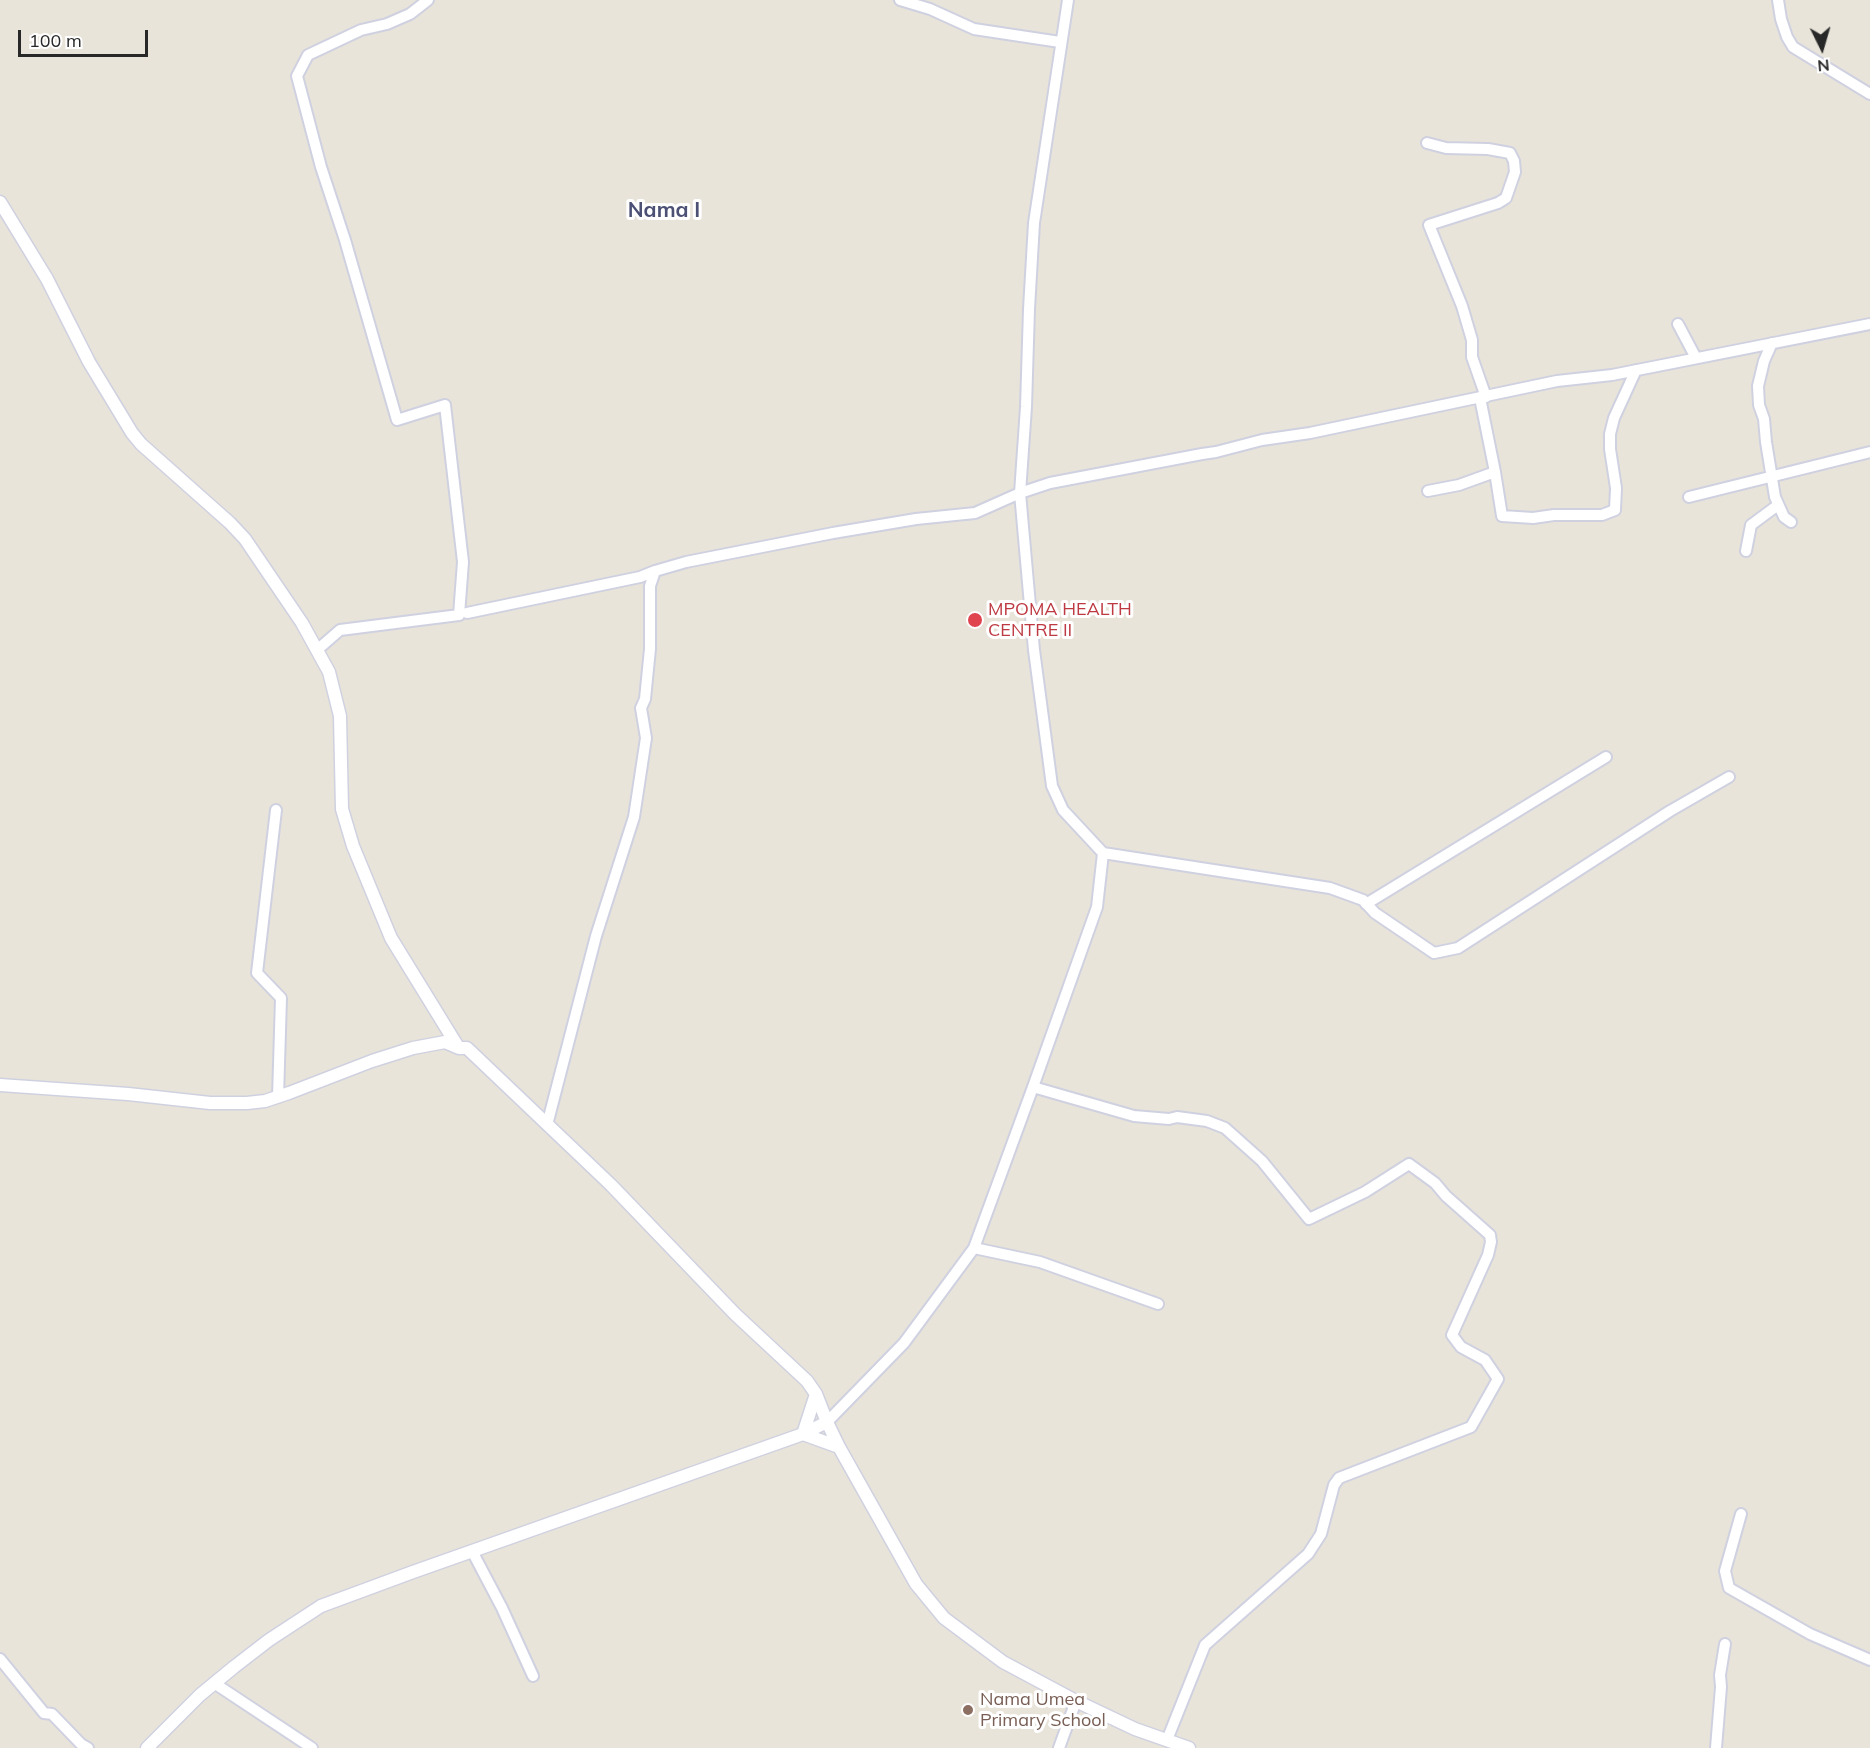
<!DOCTYPE html>
<style>
body{margin:0}
#map{position:relative;width:1870px;height:1748px;overflow:hidden;background:#e9e4da;font-family:Mulish,sans-serif}
canvas{display:block}
.north{position:absolute;left:1792px;top:18px;width:60px;height:60px;-webkit-text-stroke:4px #fff;paint-order:stroke;rotate:175deg;font-size:16px;font-weight:700;line-height:24px;text-align:center;color:#282828}
.north::after{content:'';display:block;margin:auto;width:21px;height:27px;background:#282828;clip-path:polygon(50% 0,100% 100%,50% 72%,0 100%)}
.scale{position:absolute;left:18px;top:30px;width:130px;height:27px;box-sizing:border-box;border:3px solid #282828;border-top:0;padding-left:8px;font-size:18px;line-height:21px;white-space:nowrap;color:#282828;-webkit-text-stroke:4px #fff;paint-order:stroke}
</style>
<div id="map">
<canvas width="1870" height="1748"></canvas>
<div class="north">N</div>
<div class="scale">100 m</div>
</div>
<script>
const ctx = document.querySelector('canvas').getContext('2d');
ctx.lineJoin = 'round';
function toPath(rows) {
  const path = new Path2D();
  for (const r of rows) {
    path.moveTo(r[0], r[1]);
    for (let i = 2; i < r.length; i += 2) path.lineTo(r[i], r[i + 1]);
  }
  return path;
}
function trace(path, color, width, dash) {
  ctx.strokeStyle = color;
  ctx.lineWidth = width;
  ctx.lineCap = dash ? 'butt' : 'round';
  ctx.setLineDash(dash || []);
  ctx.stroke(path);
}
function drawText(font, color, halo, rows, align = 'center') {
  ctx.font = font + ' Mulish,sans-serif';
  ctx.lineWidth = 6;
  ctx.setLineDash([]);
  ctx.textBaseline = 'middle';
  ctx.strokeStyle = halo;
  ctx.fillStyle = color;
  for (const [text, x, y, turn = 0] of rows) {
    ctx.save();
    ctx.translate(x, y);
    ctx.rotate((+turn || 0) * Math.PI / 180);
    ctx.textAlign = isNaN(turn) ? turn : align;
    if (halo) ctx.strokeText(text, 0, 0);
    ctx.fillText(text, 0, 0);
    ctx.restore();
  }
}
const minor = toPath([
 [900,0,930,9,974,29,1060,42],
 [1778,0,1781,19,1787,37,1793,47,1870,94],
 [1427,143,1446,148,1488,149,1510,153,1514,161,1515,172,1506,198,1498,203,1429,225,1462,306,1472,340,1472,357,1486,397],
 [1678,324,1696,358],
 [1772,343,1764,361,1758,386,1759,405,1764,419,1766,442,1775,497,1784,517,1791,522],
 [1480,398,1495,472,1502,516,1533,518,1554,515,1602,515,1615,510,1616,488,1610,449,1610,434,1614,418,1636,370],
 [1428,491,1459,485,1495,472],
 [1689,497,1870,452],
 [1746,551,1751,525,1778,505],
 [655,571,686,562,833,533,916,519,975,513,1020,493,1050,483,1202,454,1216,452,1262,440,1310,433,1557,381,1612,375,1870,324],
 [467,613,640,577,655,571,650,586,650,649,645,699,641,708,646,738,634,817,596,936,547,1125],
 [317,650,340,630,459,615,463,562,445,405,397,420,345,240,321,167,297,76,308,55,361,30,387,24,410,14,428,0],
 [276,810,257,973,281,998,278,1097],
 [1103,853,1330,888,1363,900,1375,913,1434,953,1458,948,1670,811,1729,777],
 [1366,904,1606,757],
 [1033,1087,1134,1116,1169,1119,1177,1117,1207,1121,1225,1128,1262,1161,1309,1219,1365,1192,1409,1164,1435,1183,1446,1196,1490,1235,1491,1242,1488,1255,1452,1335,1461,1347,1485,1360,1498,1379,1471,1427,1339,1478,1334,1485,1321,1534,1308,1554,1205,1645,1167,1740],
 [974,1248,1040,1262,1158,1304],
 [827,1422,904,1343,974,1248,1033,1087,1097,907,1103,853,1063,810,1052,786,1034,650,1020,493,1026,407,1029,309,1034,223,1068,0],
 [1741,1514,1725,1571,1729,1588,1810,1634,1870,1660],
 [472,1551,502,1608,533,1676],
 [0,1659,44,1713,52,1714,81,1744,88,1748],
 [214,1683,312,1748],
 [1059,1748,1076,1701],
 [1716,1748,1721,1687,1720,1675,1725,1644]
]);
const tertiary = toPath([
 [0,202,47,279,89,362,132,433,141,444,230,523,245,539,302,623,329,672,340,716,342,809,353,846,391,938,458,1047],
 [0,1085,128,1094,210,1103,247,1103,265,1101,289,1093,372,1061,413,1048,445,1042,459,1048,467,1048,611,1185,735,1314,807,1381,816,1394,827,1422,839,1447,916,1584,944,1618,1003,1662,1076,1701,1135,1729,1189,1748],
 [816,1394,803,1434,839,1447],
 [147,1748,200,1695,234,1667,269,1640,321,1606,413,1572,803,1434,827,1422]
]);
const markers = [
 [975,620,8,"#e0444e"],
 [968,1710,6,"#8d6e63"]
];
const healthNames = [
 ["MPOMA HEALTH",988,610],
 ["CENTRE II",988,631]
];
const educationNames = [
 ["Nama Umea",980,1700],
 ["Primary School",980,1721]
];
const quarterNames = [
 ["Nama I",664,211]
];
trace(minor, '#cfd1e0', 14);
trace(tertiary, '#cfd1e0', 15);
trace(minor, '#fff', 10);
trace(tertiary, '#fff', 12);
for (const [x, y, r, color] of markers) {
  const dot = new Path2D();
  dot.arc(x, y, r, 0, 2 * Math.PI);
  ctx.fillStyle = color;
  ctx.fill(dot);
  trace(dot, '#fff', 2);
}
drawText('18px', '#be3a42', '#fff', healthNames, 'left');
drawText('18px', '#785e54', '#fff', educationNames, 'left');
drawText('bold 21px', '#4c5074', '#fff', quarterNames);
</script>
